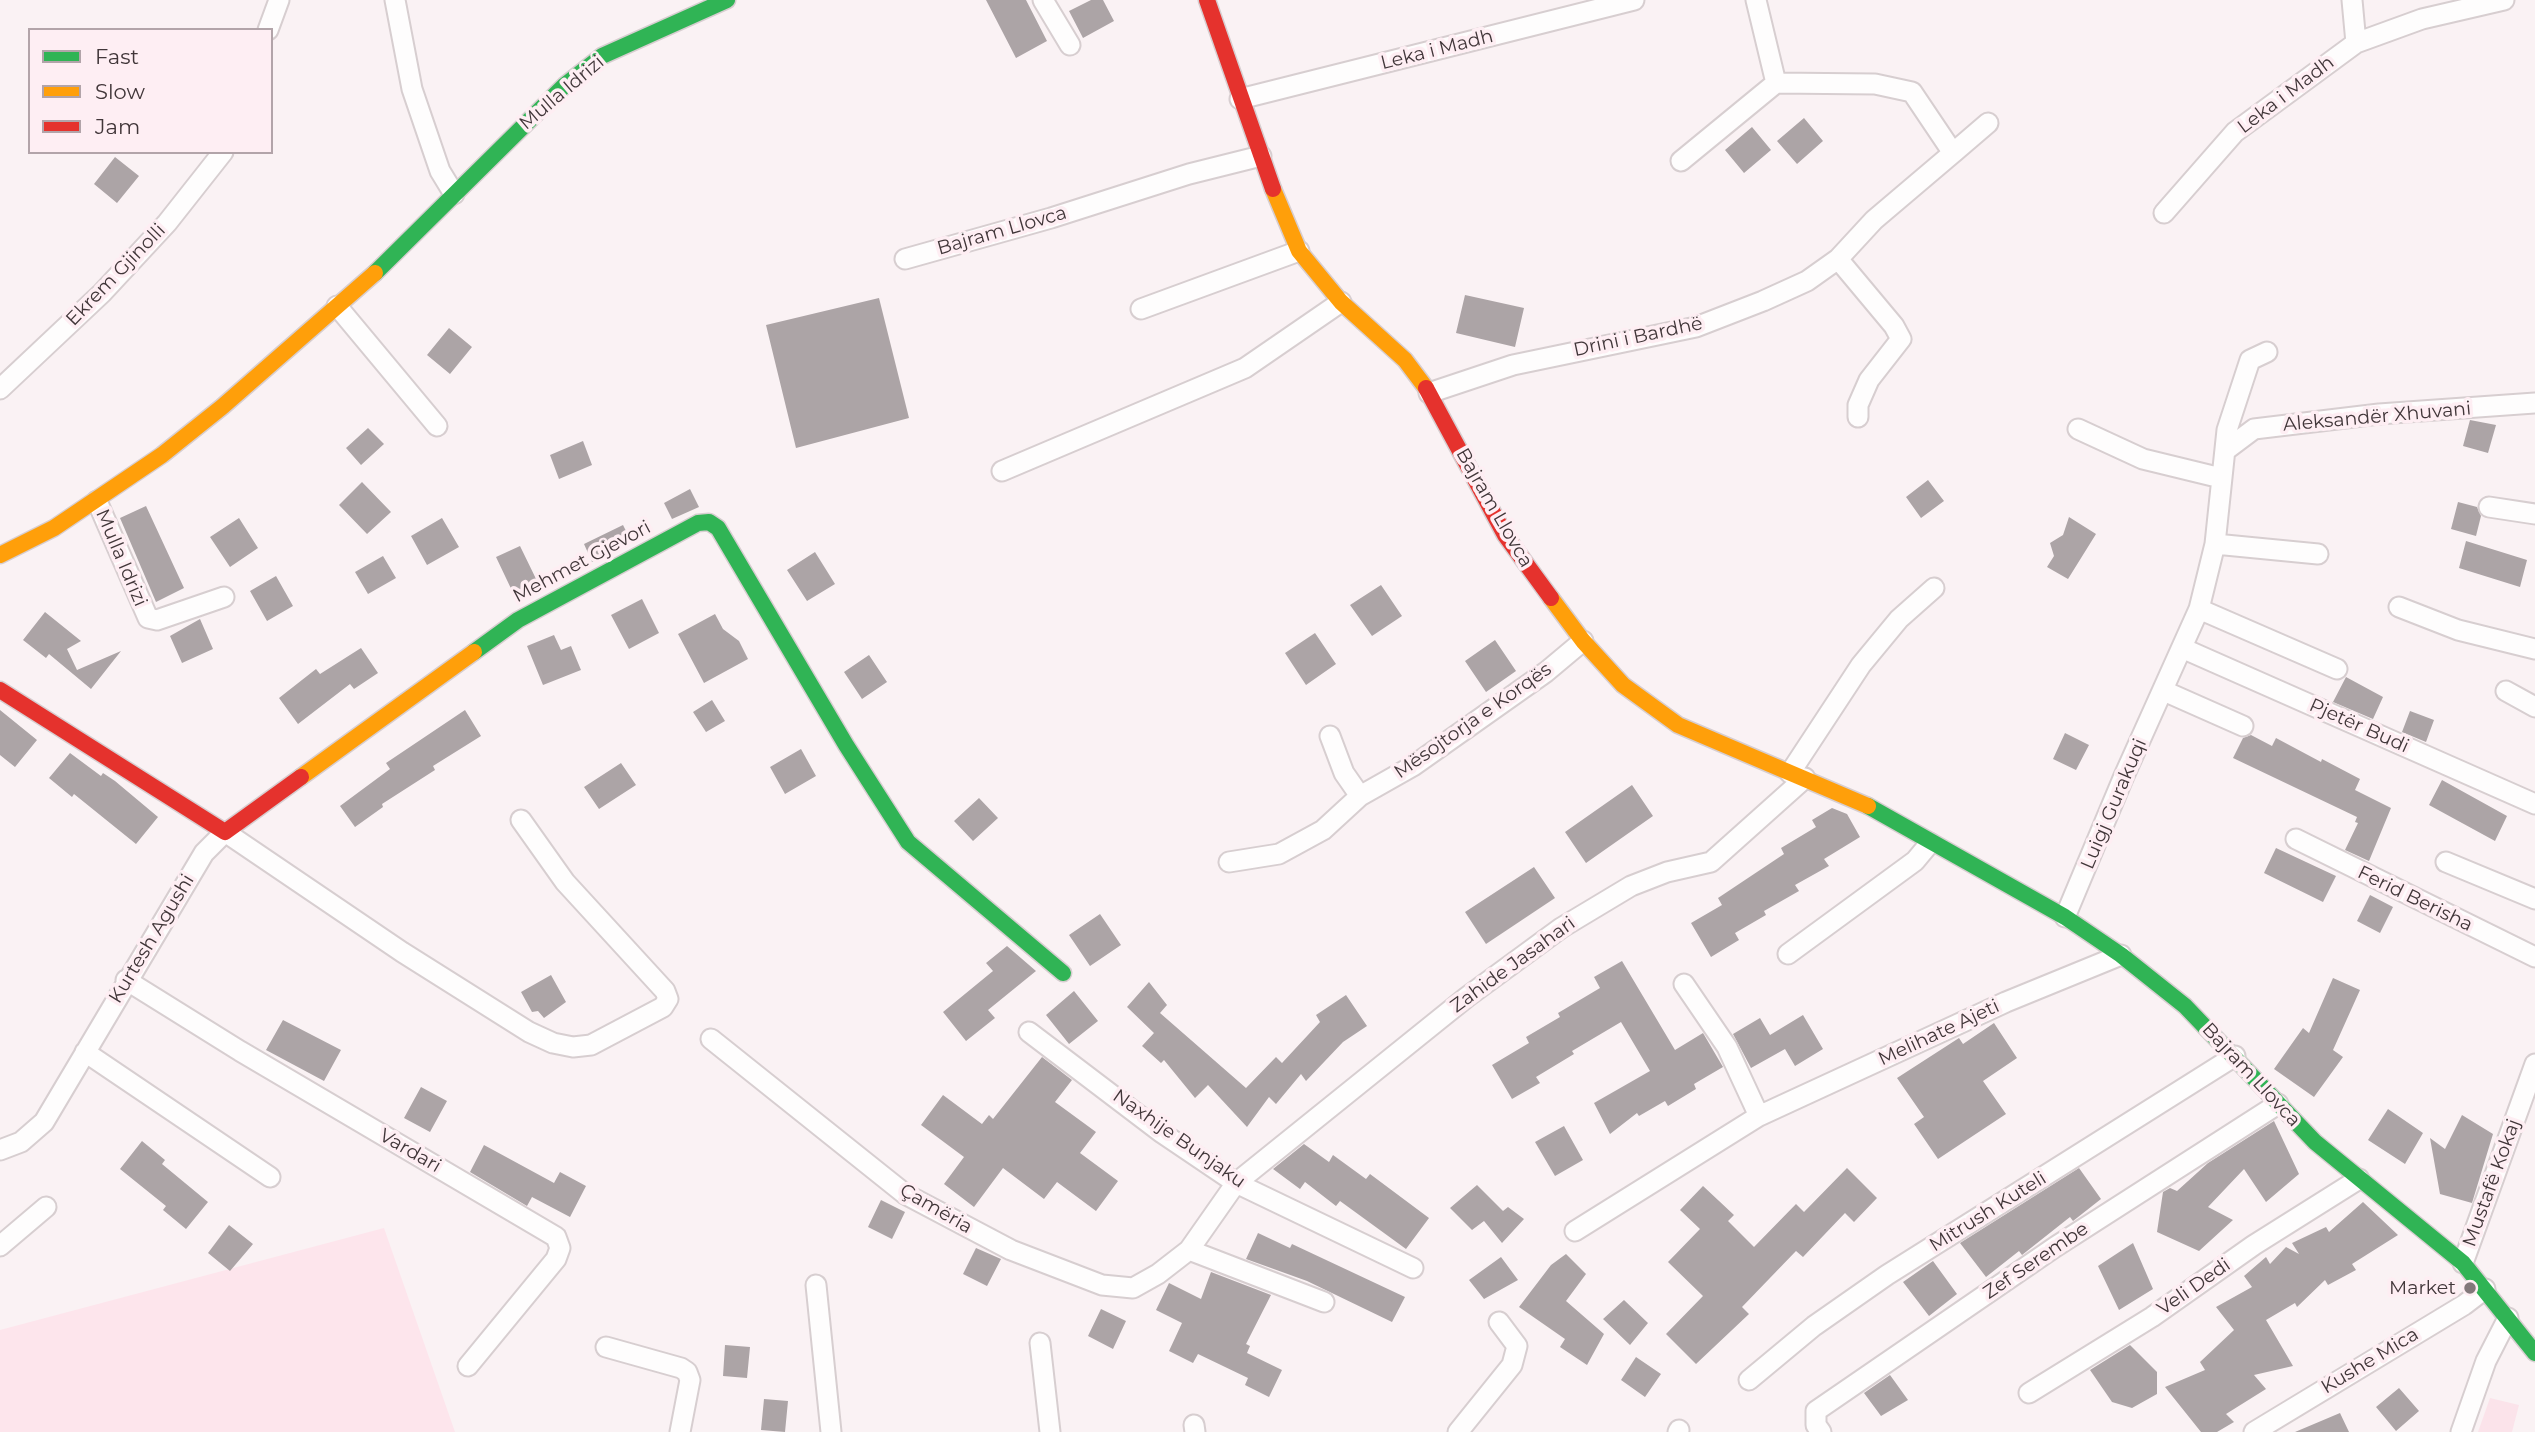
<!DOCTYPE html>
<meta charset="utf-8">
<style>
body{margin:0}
#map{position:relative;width:2535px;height:1432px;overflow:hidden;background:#faf2f4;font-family:Montserrat,sans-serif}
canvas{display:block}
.legend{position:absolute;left:28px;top:28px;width:245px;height:126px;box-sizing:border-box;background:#feeef3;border:2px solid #b2a4a9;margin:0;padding:9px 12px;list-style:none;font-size:21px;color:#413639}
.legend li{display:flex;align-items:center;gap:14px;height:35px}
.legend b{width:35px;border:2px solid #b2a4a9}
</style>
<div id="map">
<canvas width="2535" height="1432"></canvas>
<ul class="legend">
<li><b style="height:9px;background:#30b455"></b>Fast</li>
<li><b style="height:9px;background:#ff9f0a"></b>Slow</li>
<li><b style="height:9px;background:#e5322d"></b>Jam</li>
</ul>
</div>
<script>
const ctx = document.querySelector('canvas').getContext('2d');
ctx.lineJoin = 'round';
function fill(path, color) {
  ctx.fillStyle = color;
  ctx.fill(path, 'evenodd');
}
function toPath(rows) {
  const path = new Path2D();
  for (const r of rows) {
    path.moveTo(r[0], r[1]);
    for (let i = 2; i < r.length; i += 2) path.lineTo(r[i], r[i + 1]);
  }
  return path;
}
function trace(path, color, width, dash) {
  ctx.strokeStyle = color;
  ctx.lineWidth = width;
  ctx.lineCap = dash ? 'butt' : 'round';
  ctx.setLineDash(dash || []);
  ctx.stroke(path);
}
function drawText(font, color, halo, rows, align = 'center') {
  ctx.font = font + ' Montserrat,sans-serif';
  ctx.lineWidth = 7;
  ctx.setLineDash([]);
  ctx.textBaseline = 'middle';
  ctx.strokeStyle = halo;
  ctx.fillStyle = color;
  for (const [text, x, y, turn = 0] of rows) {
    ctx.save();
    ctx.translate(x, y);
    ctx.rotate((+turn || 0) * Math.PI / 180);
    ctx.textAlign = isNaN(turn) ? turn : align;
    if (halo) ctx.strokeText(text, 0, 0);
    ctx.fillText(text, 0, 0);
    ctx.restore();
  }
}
const built = toPath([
 [384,1228,455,1432,0,1432,0,1330]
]);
const green = toPath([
 [2490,1398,2519,1405,2512,1432,2478,1432]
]);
const building = toPath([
 [986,0,1026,0,1047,41,1016,58],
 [1091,0,1103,0,1114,21,1083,38,1069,11],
 [1804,118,1823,141,1797,164,1777,141],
 [1752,127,1771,150,1744,173,1725,150],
 [115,157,139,176,117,203,94,184],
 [1465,295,1524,308,1515,347,1456,333],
 [879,298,909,418,796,448,766,325],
 [449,328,472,347,450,374,427,355],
 [2470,420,2496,425,2488,453,2463,446],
 [368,428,384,444,361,465,346,448],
 [583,441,592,465,559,479,550,455],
 [1928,480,1944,501,1921,518,1906,497],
 [362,482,391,512,367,534,339,505],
 [690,489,699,507,672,519,664,503],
 [2458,502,2477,507,2481,516,2476,536,2451,529],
 [146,506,184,588,156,602,120,518],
 [2069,517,2096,534,2068,579,2047,567,2054,556,2050,543,2063,535],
 [239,518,258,548,230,567,210,537],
 [442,518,459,547,427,565,411,536],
 [623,525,631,541,592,562,584,544],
 [2466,541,2527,560,2520,587,2459,568],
 [520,546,539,585,515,597,496,557],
 [815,552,835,584,807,601,787,570],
 [383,556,396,578,368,594,355,572],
 [276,576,293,606,267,621,250,591],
 [1381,585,1402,616,1372,636,1350,605],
 [642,599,659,633,629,649,611,615],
 [45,612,81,641,67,649,77,670,121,651,91,689,49,654,46,658,23,640],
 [715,614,723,629,739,641,748,659,704,683,678,634],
 [200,619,213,649,182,663,170,636],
 [1315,633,1336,664,1306,685,1285,653],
 [554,635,561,650,571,646,581,670,543,685,527,646],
 [1495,640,1516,671,1486,692,1465,661],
 [361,648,378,673,354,689,350,684,298,724,279,698,316,669,320,674],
 [869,655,887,682,862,699,844,672],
 [2346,677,2383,697,2373,719,2333,702],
 [712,700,725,721,706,732,693,712],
 [0,710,37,740,15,767,0,755],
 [465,710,481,736,433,766,435,770,382,804,383,807,355,827,340,806,390,769,386,763],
 [2410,711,2434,720,2426,742,2402,732],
 [2065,733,2089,745,2076,770,2053,759],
 [2251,735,2272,746,2276,738,2321,762,2322,759,2360,779,2355,790,2391,808,2369,861,2345,850,2358,823,2355,822,2357,817,2233,758,2243,738],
 [801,749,816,776,785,794,770,767],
 [70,753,101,776,103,773,115,781,158,817,136,844,74,794,72,797,49,778],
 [621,763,636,785,599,809,584,787],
 [2442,780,2507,816,2495,841,2429,805],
 [1632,785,1653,816,1586,863,1565,832],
 [979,798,998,818,973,841,954,821],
 [1832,808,1847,814,1860,837,1824,859,1829,866,1795,885,1799,891,1764,911,1766,915,1735,933,1739,940,1711,957,1691,923,1722,905,1718,898,1784,854,1781,848,1816,827,1812,820],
 [2276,848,2336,876,2323,902,2264,873],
 [1534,867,1555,898,1486,944,1465,912],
 [2370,895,2393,907,2380,933,2357,921],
 [1100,914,1121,945,1090,966,1069,935],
 [1007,946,1036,971,988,1010,995,1018,966,1041,943,1012,993,971,986,963],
 [1622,961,1675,1050,1703,1033,1723,1067,1694,1084,1696,1089,1668,1106,1665,1101,1639,1116,1637,1113,1610,1134,1594,1103,1650,1071,1621,1022,1572,1051,1574,1054,1536,1077,1540,1083,1512,1099,1492,1065,1529,1043,1526,1037,1560,1017,1558,1013,1600,988,1594,977],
 [551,975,566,1002,544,1018,538,1011,532,1012,521,992],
 [2333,978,2360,990,2333,1050,2343,1057,2314,1097,2274,1069,2303,1028,2309,1033],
 [1149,982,1167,1005,1160,1013,1246,1088,1276,1057,1282,1063,1320,1022,1316,1015,1346,995,1367,1026,1343,1042,1306,1081,1301,1074,1276,1104,1269,1097,1247,1127,1208,1085,1195,1098,1164,1060,1161,1063,1142,1046,1154,1033,1127,1007],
 [1074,991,1098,1021,1069,1044,1046,1015],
 [1803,1015,1823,1049,1795,1066,1785,1049,1751,1068,1733,1034,1760,1018,1770,1035],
 [283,1020,341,1050,324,1081,266,1050],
 [1994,1023,2017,1058,1983,1081,2006,1114,1938,1159,1914,1124,1924,1117,1897,1078,1959,1038,1963,1044],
 [1042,1057,1072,1080,1055,1102,1096,1132,1080,1153,1118,1181,1096,1211,1057,1182,1044,1199,1003,1168,974,1207,944,1184,964,1157,921,1125,943,1095,982,1124,989,1115,993,1119],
 [421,1087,447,1101,430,1132,404,1118],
 [2388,1109,2423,1133,2405,1164,2368,1140],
 [2462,1115,2493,1134,2472,1203,2440,1194,2430,1138,2445,1149],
 [2274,1121,2299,1174,2266,1202,2244,1169,2208,1207,2233,1220,2199,1251,2157,1232,2163,1192,2170,1188,2177,1191,2208,1163],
 [1564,1126,1583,1160,1555,1176,1535,1142],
 [142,1141,165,1160,162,1164,208,1202,186,1229,163,1210,166,1206,120,1169],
 [1304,1144,1329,1162,1333,1155,1366,1179,1370,1174,1429,1218,1406,1249,1340,1201,1336,1206,1305,1182,1300,1189,1273,1169],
 [484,1145,554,1183,560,1172,586,1186,570,1217,532,1197,527,1206,470,1172],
 [1847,1168,1877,1198,1854,1222,1845,1213,1803,1257,1796,1251,1742,1307,1749,1314,1696,1364,1666,1334,1703,1296,1668,1262,1700,1229,1680,1210,1703,1186,1734,1215,1728,1221,1754,1247,1796,1204,1804,1212],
 [2079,1168,2101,1199,2073,1221,2070,1217,2022,1255,2019,1251,1986,1277,1960,1243],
 [1477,1185,1503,1211,1508,1207,1524,1219,1502,1243,1484,1221,1472,1230,1450,1208],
 [881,1200,905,1212,892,1239,868,1227],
 [2363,1202,2398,1235,2352,1264,2356,1270,2328,1285,2325,1280,2297,1307,2295,1303,2266,1320,2293,1366,2254,1375,2266,1389,2226,1414,2234,1422,2217,1432,2201,1432,2165,1387,2205,1370,2200,1362,2234,1330,2216,1307,2252,1287,2244,1276,2266,1257,2270,1264,2286,1247,2299,1254,2292,1243,2326,1227,2329,1232],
 [229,1225,253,1244,230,1271,208,1253],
 [1258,1233,1290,1248,1292,1244,1405,1297,1392,1322,1307,1281,1246,1259],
 [2133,1243,2153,1289,2119,1310,2098,1266],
 [976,1248,1001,1259,987,1286,963,1274],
 [1566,1254,1586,1274,1566,1301,1604,1334,1587,1365,1560,1347,1565,1339,1519,1307,1551,1265],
 [1501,1257,1518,1280,1484,1299,1469,1280],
 [1933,1261,1957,1294,1929,1316,1903,1282],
 [1211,1272,1271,1295,1246,1344,1250,1346,1247,1353,1282,1370,1269,1397,1245,1385,1248,1378,1198,1354,1193,1363,1169,1351,1182,1323,1156,1310,1169,1283,1201,1299],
 [1624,1300,1648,1323,1630,1345,1603,1319],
 [1101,1309,1126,1321,1113,1349,1088,1336],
 [725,1345,750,1347,747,1378,723,1376],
 [2130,1345,2157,1372,2157,1394,2132,1408,2112,1402,2090,1370],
 [1636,1357,1661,1374,1645,1397,1621,1380],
 [1890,1375,1908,1400,1881,1416,1864,1393],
 [2399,1388,2419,1411,2396,1431,2376,1407],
 [764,1399,788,1401,785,1432,761,1430],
 [2340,1413,2349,1432,2295,1432]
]);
const street = toPath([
 [395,0,412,89,440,171,454,194],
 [1043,0,1070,45],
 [268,30,279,0],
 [2356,43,2422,19,2504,0],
 [1240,99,1634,0],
 [1953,153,1988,123],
 [1681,161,1776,83,1756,0],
 [2164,213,2235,132,2356,43,2352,0],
 [905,259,1051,218,1189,174,1261,156],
 [1838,259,1894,326,1901,339,1869,380,1858,405,1858,417],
 [337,306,437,426],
 [1141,309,1299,251],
 [0,389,102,293,167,223,223,152],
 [1429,393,1513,365,1696,327,1763,301,1807,281,1838,259,1874,220,1953,153,1912,92,1875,84,1776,83],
 [2078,429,2143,459,2221,478],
 [2226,450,2254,429,2379,414,2535,403],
 [1002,471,1245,368,1341,302],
 [97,501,148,618,157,620,224,597],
 [2489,507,2535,514],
 [2215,544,2318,554],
 [2399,607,2458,630,2535,649],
 [2199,609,2337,669],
 [2182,648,2535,804],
 [2164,691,2243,726],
 [2506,691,2535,707],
 [1330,736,1344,773,1360,796],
 [1790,773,1861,665,1899,619,1934,588],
 [2296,839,2535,957],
 [1229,862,1279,854,1323,830,1360,796,1413,766,1546,672,1583,641],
 [2446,862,2535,899],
 [2065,917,2124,776,2199,609,2215,544,2227,430,2250,360,2267,352],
 [1788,954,1915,861,1930,843],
 [126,980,240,1051,556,1237,560,1248,556,1259,468,1366],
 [1684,984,1727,1047,1759,1116],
 [1029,1032,1162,1133,1236,1183,1413,1268],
 [711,1039,905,1194,1011,1250,1102,1285,1133,1288,1158,1274,1189,1250,1236,1183,1467,997,1561,928,1631,886,1667,872,1711,862,1805,778],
 [85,1052,270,1177],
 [0,1150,21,1142,44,1122,204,853,225,832,402,952,529,1032,553,1043,573,1047,591,1045,663,1007,668,999,665,991,565,882,521,820],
 [1575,1231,1759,1116,2006,1002,2121,955],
 [0,1246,46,1207],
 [1189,1250,1324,1302],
 [2463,1263,2535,1064],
 [816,1285,831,1432],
 [1040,1343,1050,1432],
 [606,1347,681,1368,687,1372,690,1380,680,1432],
 [1749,1380,1814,1326,1887,1275,2235,1056],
 [2029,1393,2152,1317,2254,1245,2359,1179],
 [1194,1425,1195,1432],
 [1458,1432,1512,1365,1517,1346,1499,1322],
 [1678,1432,1679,1430],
 [1821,1432,1816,1425,1816,1411,2055,1247,2278,1104],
 [2254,1432,2464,1305,2485,1289],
 [2461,1432,2486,1361,2508,1318]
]);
const fast = toPath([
 [375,273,565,85,602,56,727,0],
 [474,652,518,620,698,523,709,522,718,528,846,745,908,842,1063,973],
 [1868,806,2065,917,2121,955,2185,1006,2315,1142,2463,1263,2535,1353]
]);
const slow = toPath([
 [1273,189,1299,251,1341,302,1405,360,1426,388],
 [0,555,54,528,162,455,222,407,375,273],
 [1551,598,1583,641,1623,685,1678,725,1868,806],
 [301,777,474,652]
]);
const jam = toPath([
 [1207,0,1273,189],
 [1426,388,1505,535,1551,598],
 [0,690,225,832,301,777]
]);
const markers = [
 [2470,1288,7,"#82787a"]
];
const streetNames = [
 ["Leka i Madh",1437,50,-14],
 ["Mulla Idrizi",562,93,-40],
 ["Leka i Madh",2286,95,-37],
 ["Bajram Llovca",1002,231,-16],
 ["Ekrem Gjinolli",116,275,-46],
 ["Drini i Bardhë",1638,337,-12],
 ["Aleksandër Xhuvani",2377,417,-5],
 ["Bajram Llovca",1494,508,60],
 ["Mulla Idrizi",121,558,67],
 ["Mehmet Gjevori",582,562,-28],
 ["Mësojtorja e Korqës",1473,721,-35],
 ["Pjetër Budi",2359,726,24],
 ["Luigj Gurakuqi",2114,804,-67],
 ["Ferid Berisha",2415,899,26],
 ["Kurtesh Agushi",152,939,-59],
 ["Zahide Jasahari",1513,965,-36],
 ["Melihate Ajeti",1939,1033,-25],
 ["Bajram Llovca",2251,1075,47],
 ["Naxhije Bunjaku",1179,1139,35],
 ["Vardari",410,1151,30],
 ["Mustafë Kokaj",2492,1183,-70],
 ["Çamëria",936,1209,30],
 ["Mitrush Kuteli",1988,1212,-32],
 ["Zef Serembe",2036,1261,-34],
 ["Veli Dedi",2194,1287,-35],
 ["Kushe Mica",2370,1361,-31]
];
const poiNames = [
 ["Market",2456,1288]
];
fill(built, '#fde5ec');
fill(green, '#fbe3ea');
fill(building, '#aca4a6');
trace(street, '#d7ced0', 23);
trace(fast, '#d7ced0', 19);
trace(slow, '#d7ced0', 19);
trace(jam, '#d7ced0', 19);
trace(street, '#fefdfd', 19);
trace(fast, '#30b455', 16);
trace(slow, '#ff9f0a', 16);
trace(jam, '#e5322d', 16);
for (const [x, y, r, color] of markers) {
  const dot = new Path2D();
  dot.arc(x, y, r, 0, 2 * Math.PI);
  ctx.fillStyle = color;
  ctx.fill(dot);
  trace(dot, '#feeef3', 2.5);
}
drawText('19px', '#413639', '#feeef3', streetNames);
drawText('19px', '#413639', '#feeef3', poiNames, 'right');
</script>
